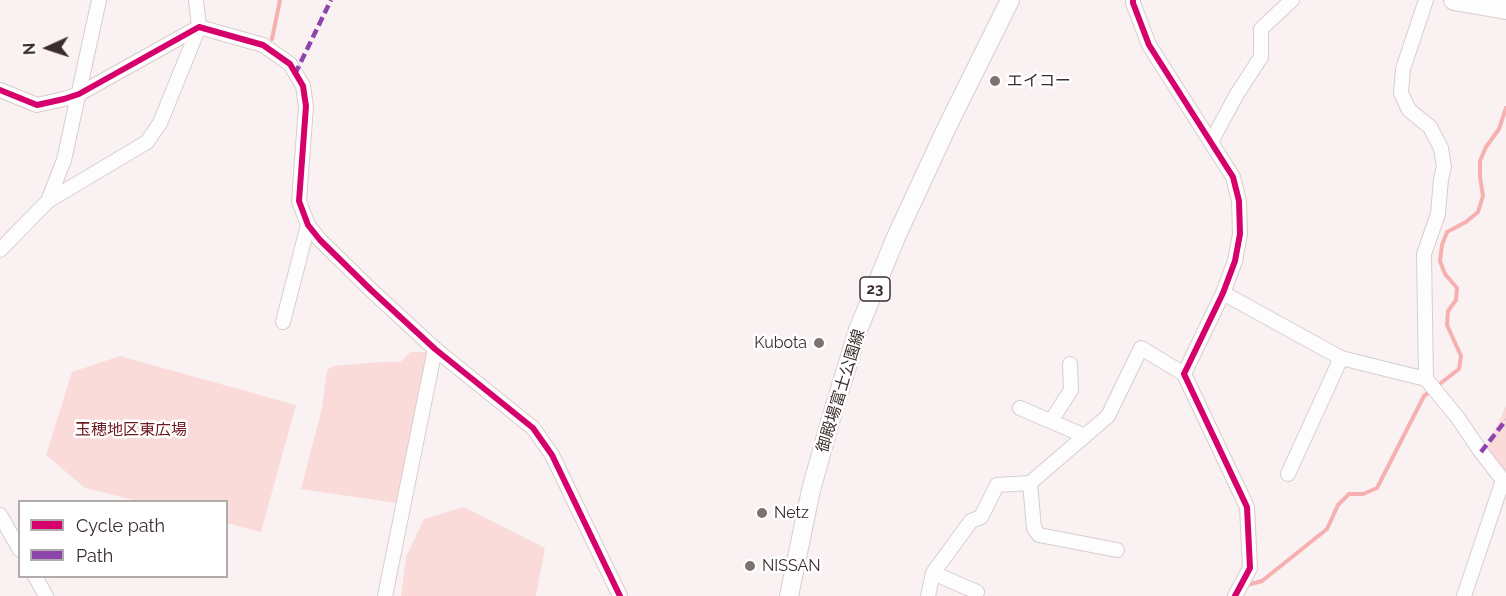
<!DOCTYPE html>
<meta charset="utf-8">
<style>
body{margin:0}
#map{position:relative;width:1506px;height:596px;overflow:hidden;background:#faf2f2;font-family:Raleway,sans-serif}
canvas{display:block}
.legend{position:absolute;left:18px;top:500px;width:210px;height:78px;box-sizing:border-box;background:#fff;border:2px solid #b1abab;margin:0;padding:8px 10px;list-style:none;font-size:18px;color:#3b2d2c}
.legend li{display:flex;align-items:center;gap:12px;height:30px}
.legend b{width:30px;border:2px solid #b1abab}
.north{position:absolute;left:18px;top:18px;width:60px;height:60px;-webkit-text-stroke:4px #fff;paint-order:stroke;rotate:267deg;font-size:16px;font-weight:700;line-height:24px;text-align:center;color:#3b2d2c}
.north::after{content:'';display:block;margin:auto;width:21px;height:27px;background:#3b2d2c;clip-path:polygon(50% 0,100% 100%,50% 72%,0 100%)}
</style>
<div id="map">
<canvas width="1506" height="596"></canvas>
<ul class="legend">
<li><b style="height:8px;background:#d6006c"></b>Cycle path</li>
<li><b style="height:8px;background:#8e44ad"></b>Path</li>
</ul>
<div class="north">N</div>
</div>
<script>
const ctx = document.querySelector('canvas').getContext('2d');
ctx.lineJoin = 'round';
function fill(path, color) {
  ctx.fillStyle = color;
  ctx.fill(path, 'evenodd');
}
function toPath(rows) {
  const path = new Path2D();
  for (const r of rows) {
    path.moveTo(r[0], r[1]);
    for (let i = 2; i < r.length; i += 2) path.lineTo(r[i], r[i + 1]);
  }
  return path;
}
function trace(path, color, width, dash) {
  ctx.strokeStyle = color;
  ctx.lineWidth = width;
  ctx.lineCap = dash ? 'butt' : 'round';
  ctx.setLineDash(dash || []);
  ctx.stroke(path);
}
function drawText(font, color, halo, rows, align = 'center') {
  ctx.font = font + ' Raleway,"Noto Sans JP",sans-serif';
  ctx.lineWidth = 5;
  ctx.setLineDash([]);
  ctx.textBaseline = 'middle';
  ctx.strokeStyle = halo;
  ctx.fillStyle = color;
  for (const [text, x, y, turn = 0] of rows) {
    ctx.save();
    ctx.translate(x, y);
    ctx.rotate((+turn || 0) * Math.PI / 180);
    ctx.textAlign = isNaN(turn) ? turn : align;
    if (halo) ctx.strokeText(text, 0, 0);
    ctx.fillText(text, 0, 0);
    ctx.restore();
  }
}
const green = toPath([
 [410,352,427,352,396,503,301,489,322,408,327,370,333,366,379,362,400,362],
 [120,356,296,405,261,532,227,523,226,502,138,501,85,488,46,455,72,372],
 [1506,406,1506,478,1485,451],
 [464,507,545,548,536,596,401,596,406,557,424,519]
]);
const stream = toPath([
 [272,39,280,0],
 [1437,386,1459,369,1461,356,1447,325,1448,311,1456,300,1457,288,1445,274,1440,261,1442,245,1447,232,1466,222,1478,212,1483,196,1480,177,1480,161,1486,147,1499,129,1506,108],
 [1246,587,1247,585,1262,581,1327,529,1338,505,1349,494,1363,494,1377,488,1424,396,1431,391]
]);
const minor = toPath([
 [1133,0,1133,3,1149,45,1233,177,1239,201,1240,234,1235,261,1223,293,1184,374,1247,507,1250,568,1235,596],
 [1426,0,1403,69,1401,93,1409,110,1430,127,1441,148,1444,167,1441,179,1438,214,1424,254,1426,379,1458,418,1481,452,1506,484],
 [0,90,37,105,64,99,79,94,199,27,263,45,290,64,303,86,306,106,299,201,308,225,320,240,371,290,435,349,533,428,552,455,620,596],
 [1211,142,1237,94,1261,57,1261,29,1292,0],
 [48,201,147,142,160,123,199,27,196,0],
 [0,250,48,201,64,160,99,0],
 [1223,293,1341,358,1426,379],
 [283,322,308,225],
 [1020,408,1085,436],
 [1051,421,1071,390,1070,364],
 [1288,474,1341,358],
 [1030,483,1108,416,1141,348,1184,374],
 [0,515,20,550],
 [933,573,977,592],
 [35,576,46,596],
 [385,596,435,349],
 [928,596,933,573,971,521,981,517,997,485,1030,483,1034,528,1039,535,1117,550],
 [1464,596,1503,480]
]);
const major = toPath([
 [789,596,811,490,830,422,858,330,896,237,947,127,1010,0]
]);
const highway = toPath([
 [1454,0,1506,9]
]);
const quiet = toPath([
 [295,74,331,0],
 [1481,452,1506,420]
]);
const cycleway = toPath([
 [1133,0,1133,3,1149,45,1233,177,1239,201,1240,234,1235,261,1223,293,1184,374,1247,507,1250,568,1235,596],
 [0,90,37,105,64,99,79,94,199,27,263,45,290,64,303,86,306,106,299,201,308,225,320,240,371,290,435,349,533,428,552,455,620,596]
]);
const markers = [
 [995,81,6,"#7e7271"],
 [819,343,6,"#7e7271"],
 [762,513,6,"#7e7271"],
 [750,566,6,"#7e7271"]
];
const shields = [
 [875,289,30]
];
const shieldNames = [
 ["23",875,289]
];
const poiNames = [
 ["エイコー",1007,81],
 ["Kubota",807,343,"right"],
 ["Netz",774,513],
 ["NISSAN",762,566]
];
const streetNames = [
 ["御殿場富士公園線",841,391,-73]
];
const parkNames = [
 ["玉穂地区東広場",131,430]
];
fill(green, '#fadbda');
trace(stream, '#f6b0b0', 4);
trace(minor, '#d8cdcd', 16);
trace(major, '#d8cdcd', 20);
trace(highway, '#d8cdcd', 22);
trace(minor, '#fefdfd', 14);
trace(major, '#fefdfd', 18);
trace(highway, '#fefdfd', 20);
trace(quiet, '#8e44ad', 4.5, [9, 4.5]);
trace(cycleway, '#d6006c', 6);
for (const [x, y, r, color] of markers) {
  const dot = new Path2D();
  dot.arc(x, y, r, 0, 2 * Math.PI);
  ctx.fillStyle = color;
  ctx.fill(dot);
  trace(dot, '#fff', 2);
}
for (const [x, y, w] of shields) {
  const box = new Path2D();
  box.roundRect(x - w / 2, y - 12, w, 24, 4.5);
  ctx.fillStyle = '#fff';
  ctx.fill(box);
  trace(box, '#3b2d2c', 1.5);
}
drawText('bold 15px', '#3b2d2c', null, shieldNames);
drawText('16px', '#3b2d2c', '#fff', poiNames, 'left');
drawText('16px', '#3b2d2c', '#fff', streetNames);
drawText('16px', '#6f1921', '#fff', parkNames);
</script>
